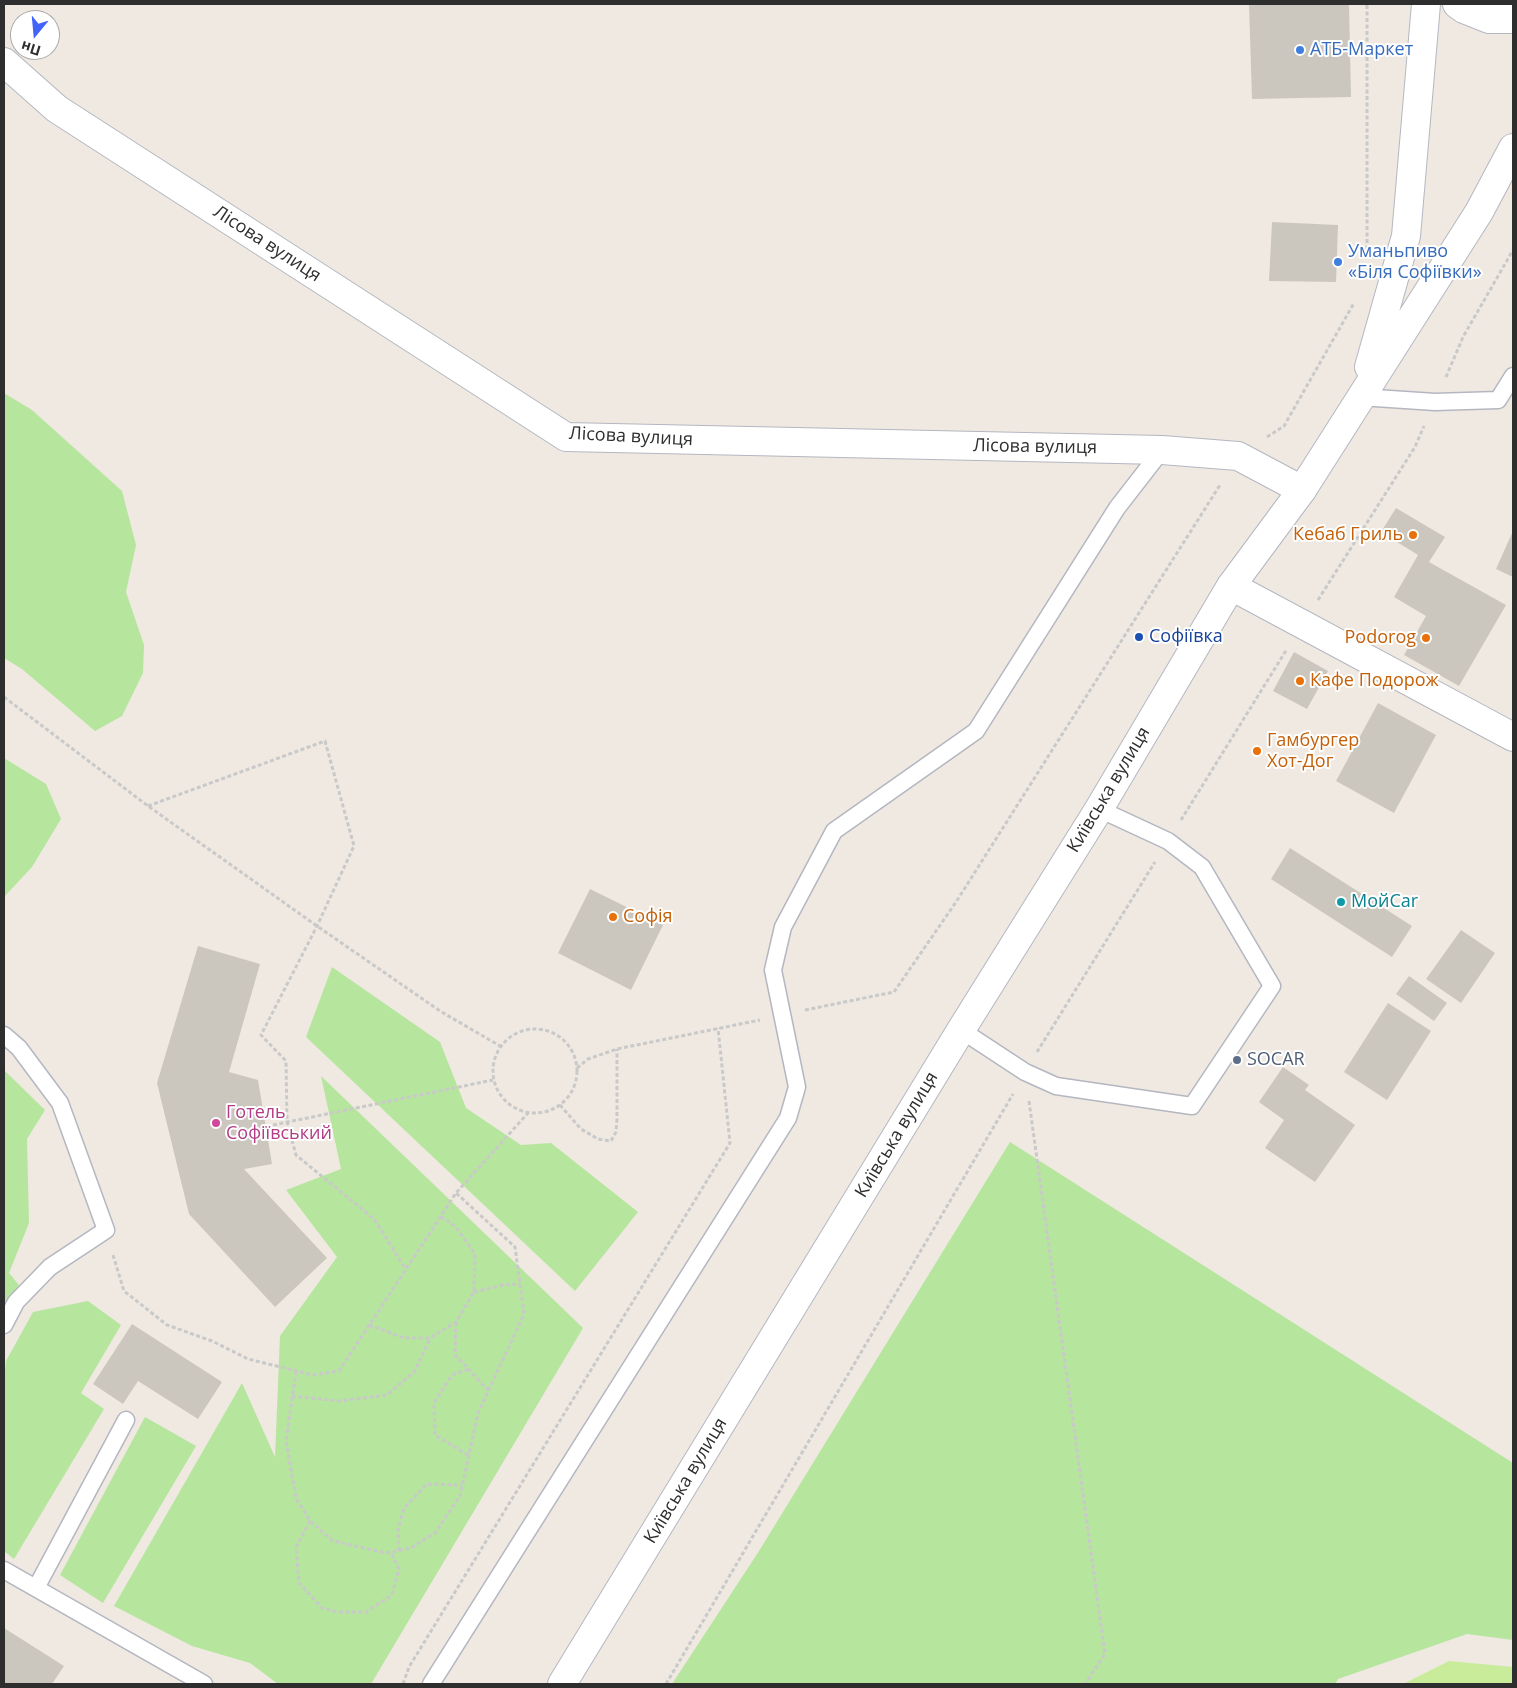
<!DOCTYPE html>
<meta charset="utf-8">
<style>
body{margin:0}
#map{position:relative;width:1517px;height:1688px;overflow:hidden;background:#efe9e1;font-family:"Open Sans",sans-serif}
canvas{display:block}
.frame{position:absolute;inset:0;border:5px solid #2e2e2e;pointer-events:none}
.north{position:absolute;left:10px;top:10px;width:50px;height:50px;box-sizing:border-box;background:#fff;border:1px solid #ababab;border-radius:50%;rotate:197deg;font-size:14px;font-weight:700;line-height:20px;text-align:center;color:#2e2e2e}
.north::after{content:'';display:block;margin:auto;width:18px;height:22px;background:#4264fb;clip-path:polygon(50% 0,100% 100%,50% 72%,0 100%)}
</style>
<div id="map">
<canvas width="1517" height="1688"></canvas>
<div class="frame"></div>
<div class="north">Пн</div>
</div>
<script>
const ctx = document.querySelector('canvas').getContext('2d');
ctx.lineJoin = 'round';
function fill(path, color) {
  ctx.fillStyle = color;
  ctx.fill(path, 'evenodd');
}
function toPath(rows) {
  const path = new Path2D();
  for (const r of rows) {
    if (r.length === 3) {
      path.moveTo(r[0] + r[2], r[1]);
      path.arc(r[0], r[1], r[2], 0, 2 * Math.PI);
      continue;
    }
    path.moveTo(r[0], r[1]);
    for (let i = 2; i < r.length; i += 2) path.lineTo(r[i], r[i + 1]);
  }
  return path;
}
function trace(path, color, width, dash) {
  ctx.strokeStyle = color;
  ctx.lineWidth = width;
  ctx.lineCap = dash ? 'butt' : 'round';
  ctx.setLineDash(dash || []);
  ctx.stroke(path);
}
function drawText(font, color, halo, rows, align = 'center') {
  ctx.font = font + ' "Open Sans",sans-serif';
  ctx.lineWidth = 4;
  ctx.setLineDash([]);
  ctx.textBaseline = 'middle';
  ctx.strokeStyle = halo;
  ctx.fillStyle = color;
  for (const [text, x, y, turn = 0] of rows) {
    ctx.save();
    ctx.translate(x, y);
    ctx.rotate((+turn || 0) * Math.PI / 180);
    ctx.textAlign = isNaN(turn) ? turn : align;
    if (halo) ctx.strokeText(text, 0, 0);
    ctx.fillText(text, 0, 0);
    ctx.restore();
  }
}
const green = toPath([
 [4,393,32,410,122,491,136,545,126,592,144,645,143,673,122,716,95,731,22,669,4,658],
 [4,758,46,784,61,819,32,867,4,897],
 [332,967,440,1042,466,1108,521,1145,551,1143,638,1212,575,1291,306,1037],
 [4,1070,45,1110,27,1139,29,1223,9,1273,19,1285,4,1310],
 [321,1076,583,1328,371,1684,278,1684,250,1663,192,1646,114,1606,242,1383,275,1457,280,1336,337,1257,286,1190,341,1169],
 [1010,1142,1513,1463,1513,1640,1467,1634,1338,1679,1335,1684,672,1684,759,1551],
 [88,1301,121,1325,81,1393,104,1409,14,1559,4,1551,4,1380,6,1361,33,1312],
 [145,1417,196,1446,103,1603,60,1575]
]);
const pitch = toPath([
 [1449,1661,1513,1667,1513,1684,1403,1684]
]);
const building = toPath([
 [1249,4,1349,4,1351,97,1252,99],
 [1272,222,1338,225,1336,282,1269,281],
 [1396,508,1445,537,1429,562,1506,605,1459,686,1404,655,1426,616,1394,597,1418,555,1381,532],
 [1513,531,1513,577,1496,569],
 [1294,652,1328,671,1307,709,1273,691],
 [1378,703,1436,735,1394,813,1336,781],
 [1290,848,1412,926,1392,957,1271,879],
 [590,889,663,925,631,990,558,953],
 [1461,930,1495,953,1461,1003,1426,979],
 [198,946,260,964,229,1072,258,1080,272,1164,244,1169,327,1258,275,1307,189,1214,157,1083],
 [1409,976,1447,1003,1434,1021,1396,994],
 [1388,1003,1431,1031,1387,1100,1344,1072],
 [1283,1067,1309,1085,1305,1090,1355,1125,1315,1182,1265,1148,1284,1120,1259,1102],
 [132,1324,222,1382,198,1419,138,1381,123,1404,93,1384],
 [4,1628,64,1666,52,1684,4,1684]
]);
const path = toPath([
 [1367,256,1367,4],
 [1446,377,1463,337,1513,250],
 [1267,437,1284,426,1354,303],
 [1318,600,1415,447,1424,426],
 [4,697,148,806,317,926,440,1011,500,1046],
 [148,806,325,741,354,846,317,926,261,1035,286,1061,287,1122,296,1155,374,1219,405,1268],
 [1181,820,1287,649],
 [805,1010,894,992,956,902,1220,485],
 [535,1071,42],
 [1037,1052,1155,862],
 [577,1068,588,1059,617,1049,760,1020],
 [1029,1101,1105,1654,1085,1684],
 [560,1105,581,1129,598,1139,611,1141,616,1132,617,1119,617,1049],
 [273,1125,493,1080],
 [113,1255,124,1291,167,1325,212,1341,248,1359,313,1375,339,1371,456,1193,528,1113],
 [474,1292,503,1285,520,1284],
 [456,1322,455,1355,488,1390],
 [369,1325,404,1338,430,1338,456,1322,474,1292,475,1254,455,1226,440,1216],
 [296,1371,286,1441,296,1498,310,1521,333,1541,386,1553,411,1548,435,1533,460,1496,478,1413,524,1314,515,1247,456,1193],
 [292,1396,339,1401,387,1395,415,1371,430,1338],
 [468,1455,435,1435,434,1403,452,1375,469,1369],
 [310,1521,296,1547,299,1583,322,1608,338,1612,366,1612,392,1595,399,1569,391,1552],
 [399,1551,398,1530,404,1508,427,1484,462,1485],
 [403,1684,409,1667,730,1143,718,1028],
 [666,1684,1013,1094]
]);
const lane = toPath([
 [1360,397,1435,402,1498,400,1513,376],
 [961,1030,1025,1072,1056,1086,1192,1106,1272,986,1202,867,1168,841,1099,809],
 [4,1035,19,1048,60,1103,106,1230,50,1267,16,1302,4,1325],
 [4,1570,204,1684],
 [36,1588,126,1420],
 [431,1684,788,1118,797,1087,773,970,783,927,834,831,976,731,1117,508,1162,450]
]);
const street = toPath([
 [4,62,57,109,566,437,1162,450,1238,456,1302,490],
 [1231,586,1513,737]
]);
const secondary = toPath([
 [1457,4,1464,9,1489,19,1513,19],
 [1369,367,1406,236,1426,4],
 [562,1684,961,1030,1099,809,1231,586,1302,490,1479,212,1513,148]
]);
const markers = [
 [1300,50,5,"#3f7fe0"],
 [1338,262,5,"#3f7fe0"],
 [1413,535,5,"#e8710a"],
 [1139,637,5,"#1a4fb4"],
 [1426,638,5,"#e8710a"],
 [1300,681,5,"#e8710a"],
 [1257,751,5,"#e8710a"],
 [1341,902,5,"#0f9aa8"],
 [613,917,5,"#e8710a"],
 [1237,1060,5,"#5c6f8a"],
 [216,1123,5,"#d1479c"]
];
const shopNames = [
 ["АТБ-Маркет",1310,50],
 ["Уманьпиво",1348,252],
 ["«Біля Софіївки»",1348,273]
];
const streetNames = [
 ["Лісова вулиця",267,244,33],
 ["Лісова вулиця",631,437,3],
 ["Лісова вулиця",1035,447,1],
 ["Київська вулиця",1109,790,-59],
 ["Київська вулиця",897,1135,-59],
 ["Київська вулиця",686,1481,-59]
];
const foodNames = [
 ["Кебаб Гриль",1403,535,"right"],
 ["Podorog",1416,638,"right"],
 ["Кафе Подорож",1310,681],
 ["Гамбургер",1267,741],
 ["Хот-Дог",1267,762],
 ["Софія",623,917]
];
const transitNames = [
 ["Софіївка",1149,637]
];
const cultureNames = [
 ["МойCar",1351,902]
];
const serviceNames = [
 ["SOCAR",1247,1060]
];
const hotelNames = [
 ["Готель",226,1113],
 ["Софіївський",226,1134]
];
fill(green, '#b6e59e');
fill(pitch, '#c9ec9a');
fill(building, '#cbc7bf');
trace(lane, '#b4b7c1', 19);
trace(street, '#b4b7c1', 30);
trace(secondary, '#b4b7c1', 30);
trace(path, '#c9c9c9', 3, [4, 2.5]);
trace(lane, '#fff', 16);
trace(street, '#fff', 28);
trace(secondary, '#fff', 28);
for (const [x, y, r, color] of markers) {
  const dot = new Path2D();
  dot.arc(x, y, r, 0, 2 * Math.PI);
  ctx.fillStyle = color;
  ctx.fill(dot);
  trace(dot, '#fff', 2);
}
drawText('18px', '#366cbe', '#fff', shopNames, 'left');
drawText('18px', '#2e2e2e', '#fff', streetNames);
drawText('18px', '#c56008', '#fff', foodNames, 'left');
drawText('18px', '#164399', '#fff', transitNames, 'left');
drawText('18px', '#0d838f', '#fff', cultureNames, 'left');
drawText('18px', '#4e5e75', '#fff', serviceNames, 'left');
drawText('18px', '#b23c85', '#fff', hotelNames, 'left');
</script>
